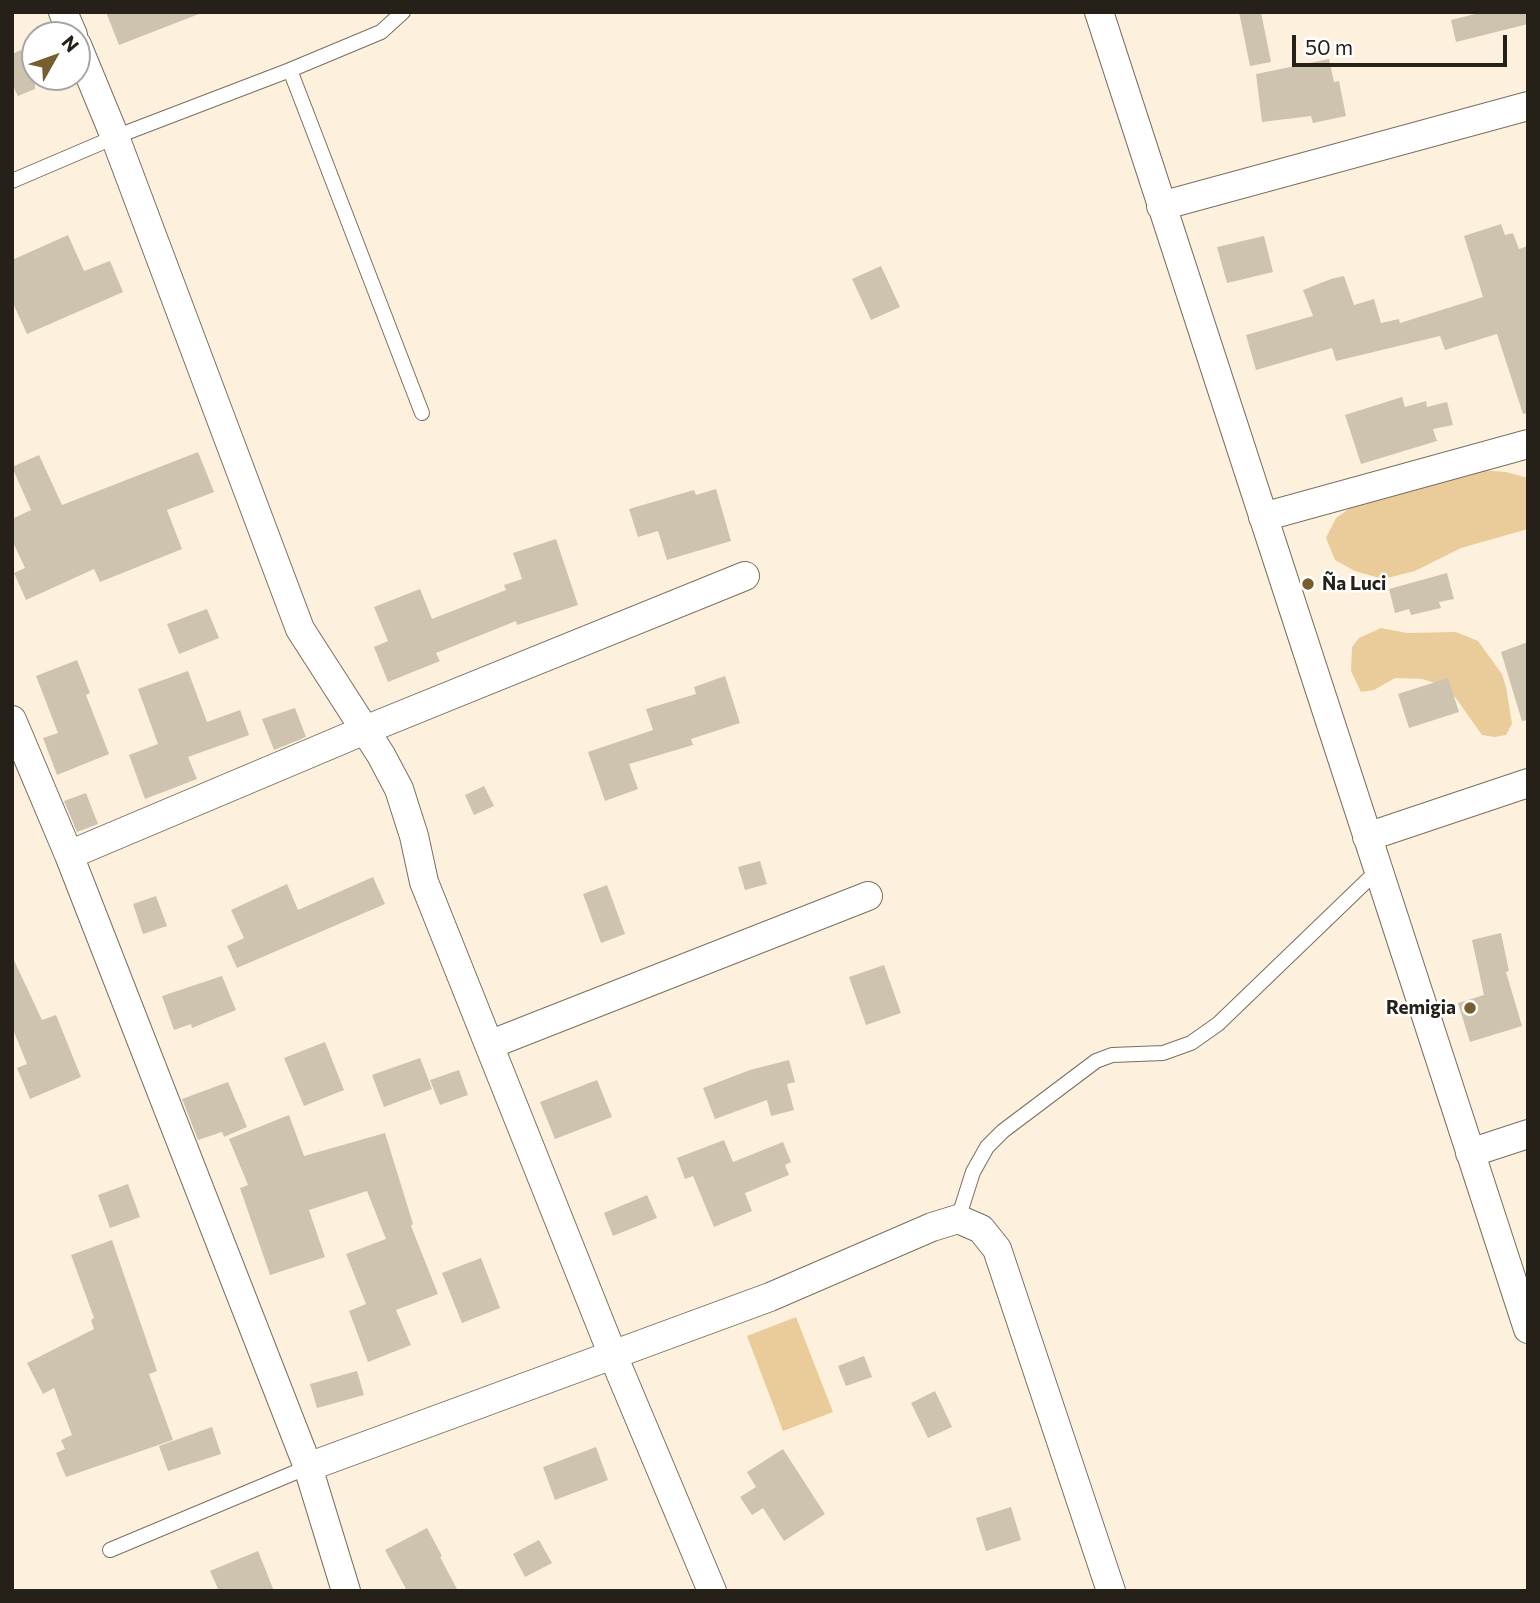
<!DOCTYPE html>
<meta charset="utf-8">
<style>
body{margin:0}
#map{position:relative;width:1540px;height:1603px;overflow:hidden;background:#fdf1dd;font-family:Commissioner,sans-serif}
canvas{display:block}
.frame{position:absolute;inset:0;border:14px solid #252119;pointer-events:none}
.north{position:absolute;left:21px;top:21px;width:70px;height:70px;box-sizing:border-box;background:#fff;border:2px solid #a8a6a3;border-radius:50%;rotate:50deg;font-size:19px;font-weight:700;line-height:28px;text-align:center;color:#252119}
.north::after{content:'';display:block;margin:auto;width:24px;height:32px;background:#775e2f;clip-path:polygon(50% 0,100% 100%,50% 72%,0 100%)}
.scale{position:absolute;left:1292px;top:35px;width:215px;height:32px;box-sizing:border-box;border:4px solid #252119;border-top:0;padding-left:9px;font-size:21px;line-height:24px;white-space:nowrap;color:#252119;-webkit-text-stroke:5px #fff;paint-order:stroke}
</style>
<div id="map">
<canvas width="1540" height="1603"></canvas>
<div class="frame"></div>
<div class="north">N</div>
<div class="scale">50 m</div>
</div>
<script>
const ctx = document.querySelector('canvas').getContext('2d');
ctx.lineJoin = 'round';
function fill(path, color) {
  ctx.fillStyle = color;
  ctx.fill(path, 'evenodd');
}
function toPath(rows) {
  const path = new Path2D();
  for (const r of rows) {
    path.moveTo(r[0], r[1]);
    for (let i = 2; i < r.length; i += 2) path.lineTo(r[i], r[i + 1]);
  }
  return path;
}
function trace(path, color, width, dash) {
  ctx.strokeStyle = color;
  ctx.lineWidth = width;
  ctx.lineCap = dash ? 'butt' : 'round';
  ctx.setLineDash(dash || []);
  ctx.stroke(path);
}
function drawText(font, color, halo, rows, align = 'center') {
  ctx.font = font + ' Commissioner,sans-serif';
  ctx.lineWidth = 5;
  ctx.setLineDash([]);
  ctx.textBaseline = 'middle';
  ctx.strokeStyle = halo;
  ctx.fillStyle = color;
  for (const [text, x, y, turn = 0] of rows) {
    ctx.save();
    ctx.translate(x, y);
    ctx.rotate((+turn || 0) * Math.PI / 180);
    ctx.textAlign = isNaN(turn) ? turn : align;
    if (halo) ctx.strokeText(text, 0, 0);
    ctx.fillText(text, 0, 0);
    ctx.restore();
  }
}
const green = toPath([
 [1469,469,1506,472,1528,478,1528,529,1461,548,1415,571,1383,579,1355,571,1335,560,1326,538,1336,518,1356,504],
 [1381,628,1407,633,1456,632,1478,641,1502,674,1506,687,1512,724,1506,735,1495,737,1482,735,1455,697,1435,683,1422,679,1395,678,1374,690,1361,692,1351,671,1352,647,1359,638],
 [796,1317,833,1412,783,1431,747,1336]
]);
const building = toPath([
 [106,12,199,12,199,14,119,45],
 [1239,12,1261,12,1271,62,1250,66],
 [1483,12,1528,12,1528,24,1456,42,1451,20],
 [35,44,35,89,18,96,12,84,12,54],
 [1329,59,1334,82,1339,81,1346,116,1313,123,1311,116,1262,122,1256,74],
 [1501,224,1505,235,1513,233,1519,249,1528,246,1528,413,1523,414,1497,334,1445,350,1440,336,1336,361,1332,348,1256,370,1246,335,1313,316,1303,290,1331,279,1344,276,1354,305,1374,299,1381,323,1399,319,1400,323,1483,297,1464,236],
 [68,235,84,271,110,261,123,292,27,334,12,301,12,260],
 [1264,236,1273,272,1227,283,1217,247],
 [881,266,900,307,871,320,852,279],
 [1402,397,1405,407,1426,401,1427,407,1447,402,1453,425,1433,429,1437,441,1361,464,1345,415],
 [198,452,214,492,167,510,182,549,100,582,94,569,26,600,14,573,25,568,12,540,12,519,31,510,12,467,39,455,62,505],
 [716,489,731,541,667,560,658,531,638,537,629,509,694,490,696,495],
 [556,539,578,605,517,625,516,621,436,653,440,661,388,682,374,647,388,641,374,607,420,589,432,619,506,590,504,585,522,579,513,553],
 [1447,573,1454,599,1439,602,1441,608,1411,615,1409,609,1395,613,1389,589],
 [207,609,219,638,179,654,167,624],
 [1528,642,1528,720,1522,721,1501,652],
 [77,660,90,693,86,695,109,754,57,775,43,738,58,733,36,676],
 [188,671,207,722,240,710,249,735,188,757,197,779,145,799,129,755,158,744,138,689],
 [725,676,740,723,691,739,693,745,629,764,638,789,605,801,588,752,653,730,646,709,696,694,694,687],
 [1448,678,1459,712,1409,728,1398,694],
 [295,708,306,737,274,750,262,719],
 [484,786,494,806,474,815,465,795],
 [86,793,98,824,77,832,64,801],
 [760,861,767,884,745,890,738,867],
 [373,877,385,904,237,968,227,946,244,938,231,910,287,884,298,910],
 [607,885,625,934,601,943,583,894],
 [156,896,167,926,143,934,133,904],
 [1501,933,1509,971,1506,972,1522,1026,1470,1042,1458,1003,1484,995,1472,940],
 [12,956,42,1020,56,1015,81,1077,30,1099,17,1068,27,1064,12,1027],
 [884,965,901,1013,866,1025,849,977],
 [222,976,236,1010,192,1028,191,1024,174,1030,162,996],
 [325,1042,344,1090,304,1106,284,1058],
 [420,1058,432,1089,384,1107,372,1075],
 [789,1060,795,1082,787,1084,794,1110,771,1116,767,1100,715,1119,703,1088,750,1070],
 [459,1070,468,1095,440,1105,430,1080],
 [597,1080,612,1117,555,1139,540,1102],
 [228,1082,247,1127,224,1137,222,1132,198,1140,182,1099],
 [289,1115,304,1156,385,1133,413,1224,411,1226,438,1294,396,1310,411,1345,368,1362,349,1311,366,1304,346,1254,386,1239,367,1191,309,1210,325,1257,270,1275,240,1188,248,1185,229,1139],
 [724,1140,733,1162,783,1142,791,1162,785,1165,789,1175,745,1193,752,1211,714,1227,693,1176,685,1179,677,1158],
 [128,1184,140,1217,110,1228,98,1195],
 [647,1195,657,1218,613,1236,604,1213],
 [112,1240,157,1371,149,1374,173,1440,66,1477,56,1453,65,1449,61,1440,72,1435,54,1388,43,1394,27,1363,94,1329,91,1320,94,1318,71,1255],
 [481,1258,500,1308,462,1323,442,1273],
 [864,1356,872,1377,846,1386,838,1366],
 [357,1371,364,1395,317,1408,310,1384],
 [935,1391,952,1427,928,1438,911,1403],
 [212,1427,221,1454,168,1471,159,1446],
 [596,1447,608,1480,555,1500,543,1467],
 [783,1449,825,1514,784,1541,763,1508,752,1515,740,1497,756,1487,747,1472],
 [1011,1507,1021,1540,986,1551,976,1518],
 [427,1528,442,1556,440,1557,458,1591,407,1591,385,1550],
 [539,1540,552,1563,525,1577,513,1554],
 [258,1551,274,1591,219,1591,210,1571]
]);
const lane = toPath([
 [290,70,422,413],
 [12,181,115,137,290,70,381,32,403,12],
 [958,1219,973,1172,987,1147,1003,1131,1096,1061,1112,1055,1163,1053,1191,1043,1218,1024,1378,870],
 [110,1550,308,1467]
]);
const street = toPath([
 [63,12,73,35],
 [1099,12,1528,1329],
 [77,45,115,137,300,629,381,755,399,789,414,836,424,882,612,1353,712,1591],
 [1161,206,1528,106],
 [1263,517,1528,444],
 [12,720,69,855,308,1467,346,1591],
 [1367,837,1528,783],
 [69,855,365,730,745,576],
 [489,1045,868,896],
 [1470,1153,1528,1134],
 [308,1467,770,1297,932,1227,958,1219,981,1229,997,1249,1111,1591]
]);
const markers = [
 [1308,584,7,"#775e2f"],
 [1470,1008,7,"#775e2f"]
];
const poiNames = [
 ["Ña Luci",1322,584],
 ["Remigia",1456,1008,"right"]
];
fill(green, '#e9cc99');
fill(building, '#cec3af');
trace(lane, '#796f5e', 16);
trace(street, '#796f5e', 30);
trace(lane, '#fff', 14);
trace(street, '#fff', 28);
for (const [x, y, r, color] of markers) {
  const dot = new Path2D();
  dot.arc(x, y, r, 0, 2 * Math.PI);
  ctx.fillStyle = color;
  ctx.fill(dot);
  trace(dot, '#fff', 2.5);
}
drawText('bold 19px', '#252119', '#fff', poiNames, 'left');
</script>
